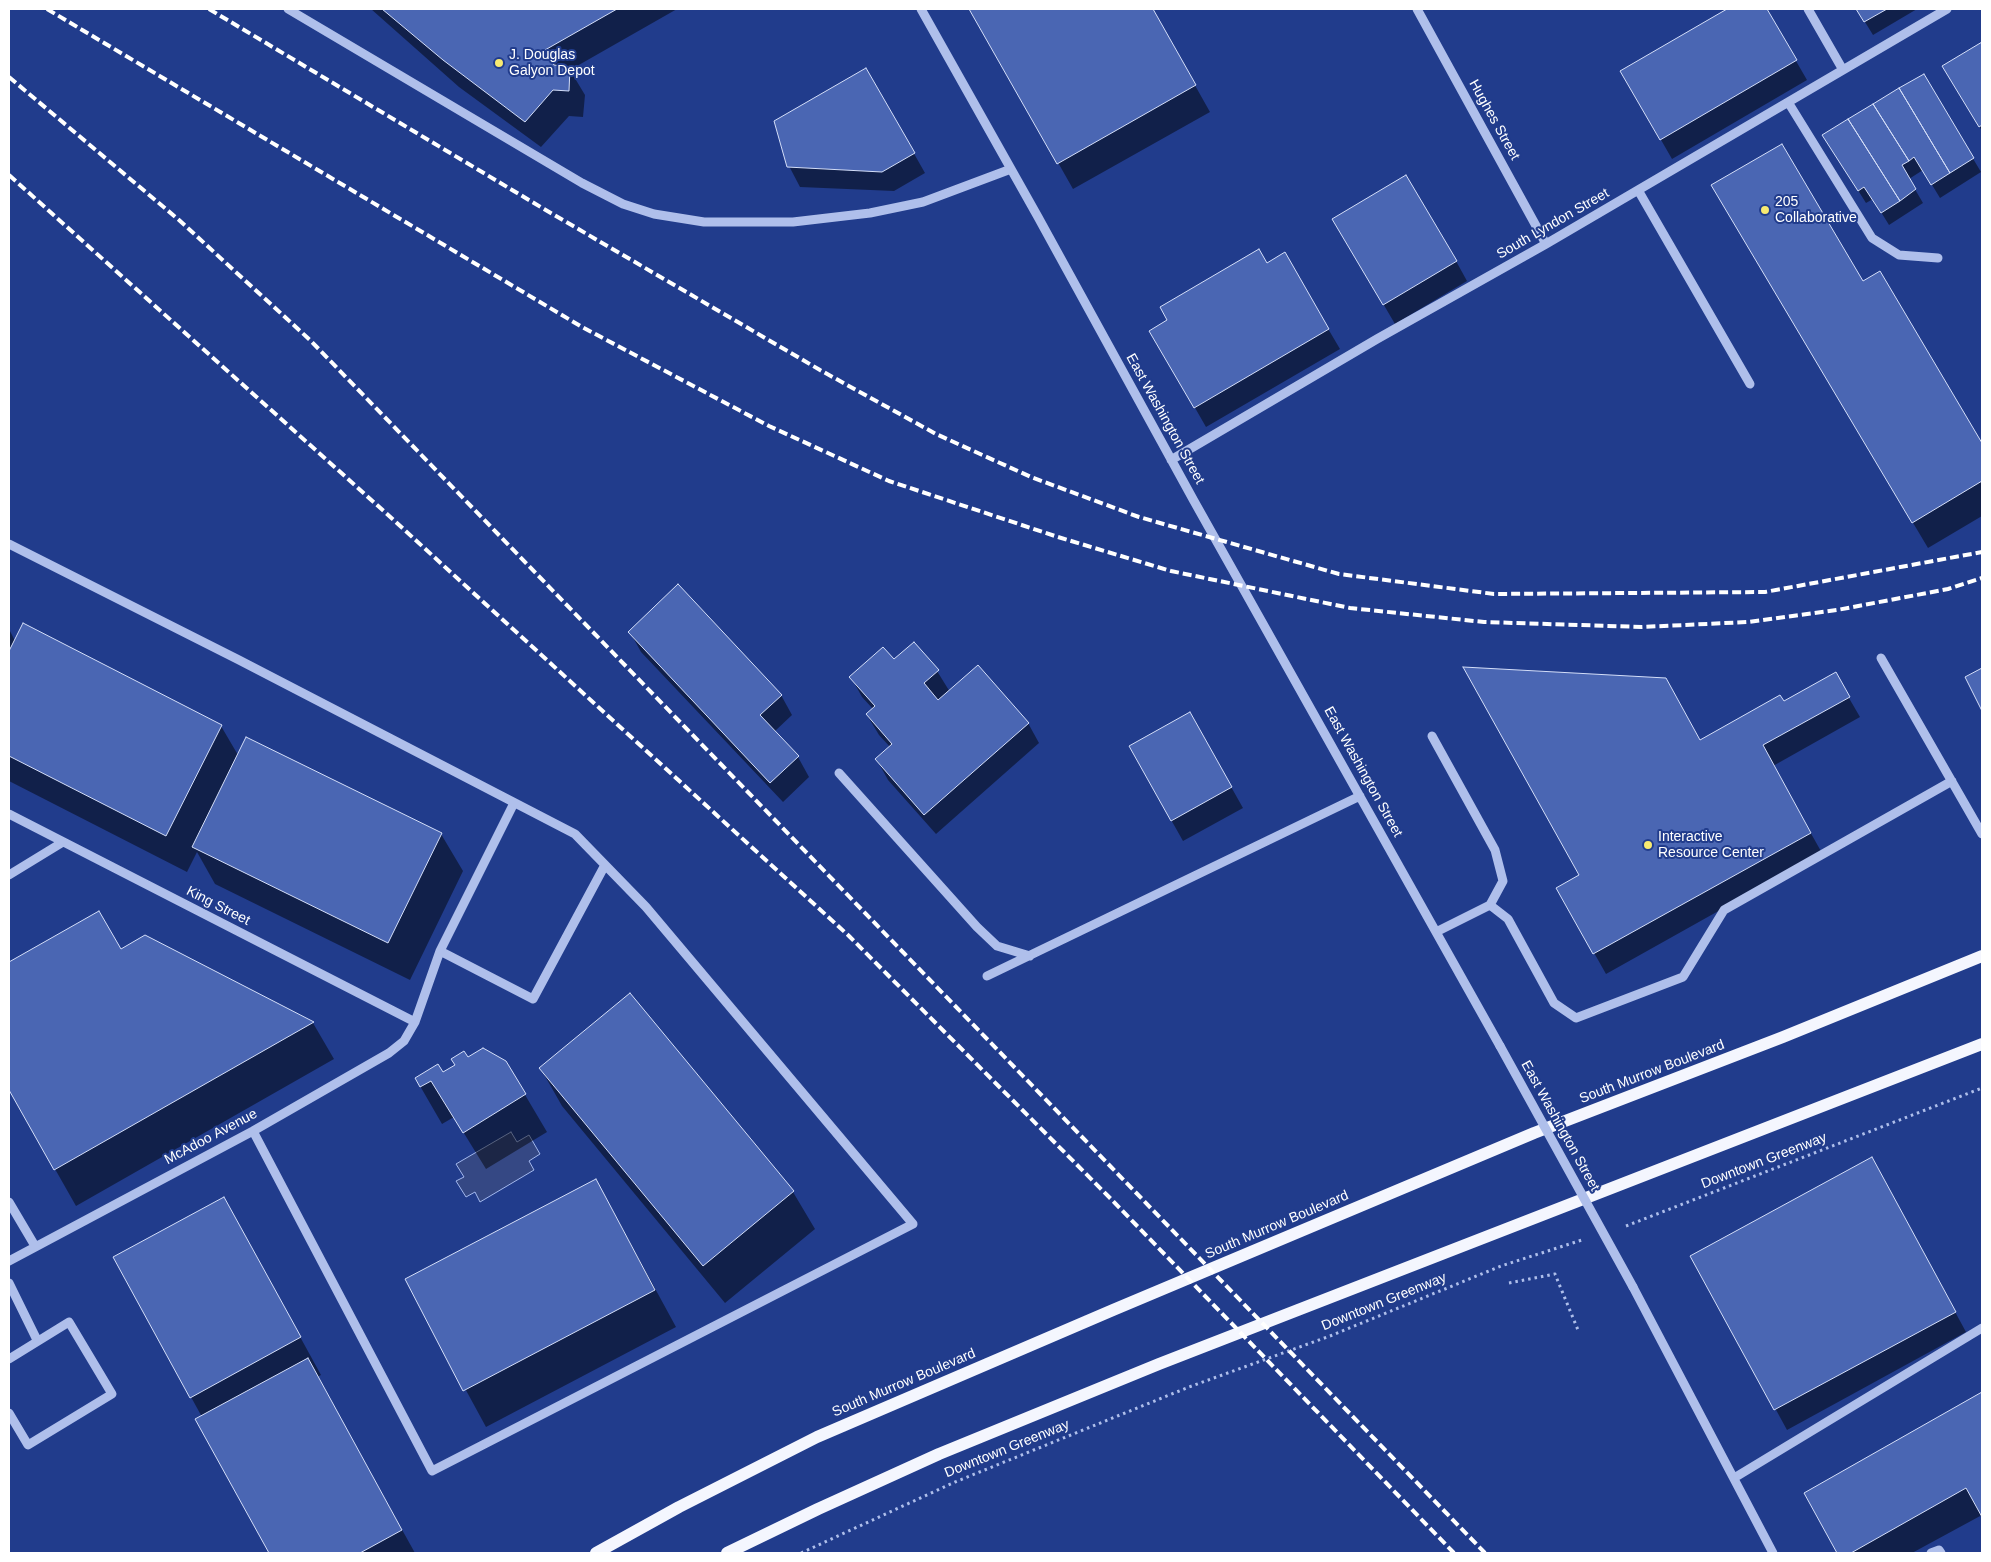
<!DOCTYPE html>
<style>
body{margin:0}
#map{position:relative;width:1991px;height:1562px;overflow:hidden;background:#213c8c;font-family:Arial,sans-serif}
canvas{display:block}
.frame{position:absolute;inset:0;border:10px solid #fff;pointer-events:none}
</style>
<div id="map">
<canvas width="1991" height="1562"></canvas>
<div class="frame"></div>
</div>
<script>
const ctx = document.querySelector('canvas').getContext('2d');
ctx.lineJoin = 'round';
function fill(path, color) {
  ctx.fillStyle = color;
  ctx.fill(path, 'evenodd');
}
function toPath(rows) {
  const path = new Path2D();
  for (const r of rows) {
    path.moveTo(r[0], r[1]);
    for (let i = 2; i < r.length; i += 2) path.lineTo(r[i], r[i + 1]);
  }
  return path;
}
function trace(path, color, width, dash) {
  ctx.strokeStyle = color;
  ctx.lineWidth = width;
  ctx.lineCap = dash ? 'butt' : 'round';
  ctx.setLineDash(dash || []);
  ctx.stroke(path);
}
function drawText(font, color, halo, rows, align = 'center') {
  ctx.font = font + ' Arial,sans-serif';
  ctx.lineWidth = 4;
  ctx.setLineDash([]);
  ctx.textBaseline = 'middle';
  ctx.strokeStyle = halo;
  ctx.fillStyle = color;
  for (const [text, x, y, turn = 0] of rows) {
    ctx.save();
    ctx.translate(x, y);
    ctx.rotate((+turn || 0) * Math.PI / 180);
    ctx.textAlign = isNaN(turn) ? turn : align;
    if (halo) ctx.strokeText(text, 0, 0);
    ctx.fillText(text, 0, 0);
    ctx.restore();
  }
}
const water = toPath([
 [511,1132,517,1142,529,1135,540,1154,529,1161,534,1170,480,1202,475,1192,466,1197,456,1181,464,1177,456,1164,511,1132]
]);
const shadow = toPath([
 [371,9,677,9,570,70,585,95,583,117,569,116,541,147,459,87],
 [971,9,1152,9,1210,112,1073,189],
 [1730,9,1766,9,1807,80,1672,159,1622,72],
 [1857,9,1917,9,1873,35],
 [1982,44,1982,131,1944,66],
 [866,69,925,173,894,191,800,187,789,166],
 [1923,75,1981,172,1940,198,1923,170,1909,179,1923,203,1889,225,1873,199,1866,203,1832,149],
 [1728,212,1863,283,1880,273,1982,445,1982,516,1928,548],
 [1334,220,1456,261,1467,281,1395,324],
 [1284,254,1340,349,1206,427,1151,331],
 [9,629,15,641,221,726,238,755,441,834,463,871,410,980,215,884,197,852,187,872,9,781],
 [630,632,781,695,792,715,774,732,798,757,809,777,783,802,641,652],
 [894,661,937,671,950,692,1028,723,1039,743,936,834,888,780,877,760,891,748,879,735,867,715,873,709,862,697,851,677],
 [1835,674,1860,717,1773,766,1822,853,1606,974,1558,889,1581,876,1700,742,1783,703],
 [1190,714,1243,808,1183,841,1130,747],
 [99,913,121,951,145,937,313,1023,334,1059,76,1206,9,1088,9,964],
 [630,995,793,1192,815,1229,725,1303,562,1106,541,1069],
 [468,1059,505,1061,547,1132,486,1169,454,1117,442,1124,416,1079,443,1073],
 [1883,1179,1966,1332,1787,1430,1692,1256],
 [596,1180,676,1327,486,1427,406,1280],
 [224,1198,321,1375,317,1377,415,1553,270,1553,197,1420,202,1417,191,1397],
 [1982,1394,1982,1515,1912,1553,1839,1553,1805,1494]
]);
const building = toPath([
 [382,9,617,9,545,50,554,65,570,67,569,91,553,90,525,122,443,60,382,9],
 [969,9,1153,9,1196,85,1057,164,969,9],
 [1727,9,1767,9,1797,60,1660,140,1620,71,1727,9],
 [1856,9,1887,9,1864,22,1856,9],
 [1982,42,1982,125,1979,127,1942,66,1982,42],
 [866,68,915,153,882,172,787,167,774,121,866,68],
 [1924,74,1974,158,1950,173,1899,88,1924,74],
 [1899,88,1950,173,1931,185,1914,157,1909,161,1873,104,1899,88],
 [1873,104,1909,161,1902,165,1916,189,1900,201,1848,119,1873,104],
 [1848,119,1900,201,1881,213,1864,187,1858,191,1822,135,1848,119],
 [1782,144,1863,281,1880,271,1982,443,1982,481,1912,523,1711,185,1782,144],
 [1406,175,1457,261,1383,305,1332,219,1406,175],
 [1259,249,1267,263,1285,252,1329,329,1194,408,1149,331,1167,320,1160,307,1259,249],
 [678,584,782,695,760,715,799,756,770,783,628,632,678,584],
 [23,623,222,725,166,836,9,756,9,651,23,623],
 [914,642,939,670,924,683,938,700,978,665,1029,723,924,815,875,759,892,744,866,714,875,706,849,677,883,647,894,659,914,642],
 [1463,667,1666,678,1700,740,1780,695,1784,701,1836,672,1850,697,1763,745,1811,833,1593,954,1556,888,1579,875,1463,667],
 [1982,668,1982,711,1965,677,1982,668],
 [1190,712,1232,787,1171,821,1129,746,1190,712],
 [246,737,442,833,388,943,192,847,246,737],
 [99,911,121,949,145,935,314,1022,54,1170,9,1090,9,962,99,911],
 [630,993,794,1191,703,1266,539,1068,630,993],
 [483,1048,506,1061,526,1094,463,1133,431,1081,420,1087,415,1078,438,1064,443,1072,455,1065,451,1059,464,1051,468,1057,483,1048],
 [1872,1157,1956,1312,1774,1410,1690,1256,1872,1157],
 [596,1179,655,1290,463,1391,405,1279,596,1179],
 [224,1197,301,1337,190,1398,113,1257,224,1197],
 [308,1358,402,1530,360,1553,269,1553,195,1419,308,1358],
 [1982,1392,1982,1517,1966,1488,1851,1553,1837,1553,1804,1493,1982,1392]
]);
const path = toPath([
 [1626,1226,1982,1088],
 [1509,1283,1555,1274,1578,1330],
 [801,1553,955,1482,1189,1387,1330,1336,1501,1266,1582,1240]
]);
const minor = toPath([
 [288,9,582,183,623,204,654,214,704,222,793,222,870,213,923,202,1011,169],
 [921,9,1038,217,1194,501,1500,1046],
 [1417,9,1546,244],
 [1808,9,1843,70],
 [1788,102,1872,238,1899,255,1938,258],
 [1638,190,1750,384],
 [1171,460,1377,339,1546,244,1947,9],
 [9,544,239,660,575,834,646,907,913,1224,432,1471,253,1131],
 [1881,658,1982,834],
 [1432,736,1495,850,1503,881,1490,905],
 [839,773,977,927,997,946,1030,956],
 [9,814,415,1022],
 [9,875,63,842],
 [1436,932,1490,905,1508,919,1554,1003,1576,1018,1683,977,1724,910,1952,781],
 [440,951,533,999,605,865],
 [987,976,1360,796],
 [9,1202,35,1246],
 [9,1261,253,1131,389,1053,404,1041,415,1022,440,951,514,803],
 [9,1283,37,1340],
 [1633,1287,1773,1553],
 [9,1359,69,1322,112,1394,28,1445,9,1413],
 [1734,1478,1982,1328],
 [1931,1553,1939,1550,1941,1553]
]);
const major = toPath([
 [596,1553,679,1507,817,1437,1113,1310,1534,1133,1783,1037,1982,956],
 [727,1553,818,1509,939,1454,1159,1364,1982,1044]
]);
const rail = toPath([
 [47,9,582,327,769,426,889,481,1058,537,1171,571,1350,608,1484,622,1642,627,1748,622,1837,610,1948,589,1982,578],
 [209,9,544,209,820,370,936,434,1031,477,1139,517,1339,574,1494,594,1765,592,1982,552],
 [9,77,179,220,310,340,1485,1553],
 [9,175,387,514,849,936,1111,1199,1454,1553]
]);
const minorBridge = toPath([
 [1500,1046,1633,1287]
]);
const markers = [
 [499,63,5,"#f8ea71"],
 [1765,210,5,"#f8ea71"],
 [1648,845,5,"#f8ea71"]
];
const poiNames = [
 ["J. Douglas",509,55],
 ["Galyon Depot",509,71],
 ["205",1775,202],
 ["Collaborative",1775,218],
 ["Interactive",1658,837],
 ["Resource Center",1658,853]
];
const streetNames = [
 ["Hughes Street",1494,120,61],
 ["South Lyndon Street",1553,224,-30],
 ["East Washington Street",1165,419,61],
 ["East Washington Street",1363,772,61],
 ["King Street",218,906,27],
 ["South Murrow Boulevard",1652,1072,-21],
 ["East Washington Street",1560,1126,61],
 ["McAdoo Avenue",211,1137,-28],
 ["Downtown Greenway",1764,1161,-21],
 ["South Murrow Boulevard",1277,1225,-23],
 ["Downtown Greenway",1384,1302,-22],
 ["South Murrow Boulevard",904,1383,-23],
 ["Downtown Greenway",1007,1449,-22]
];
fill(water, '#354884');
trace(water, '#a3b8ed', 1);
fill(shadow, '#0007');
fill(building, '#4a66b3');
trace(building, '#d4def8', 1);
trace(path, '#afbfeb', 3, [2.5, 4]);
trace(minor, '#afbfeb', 9);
trace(major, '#f4f6fe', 12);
trace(rail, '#fff', 4, [9, 4]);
trace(minorBridge, '#afbfeb', 9);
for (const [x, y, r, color] of markers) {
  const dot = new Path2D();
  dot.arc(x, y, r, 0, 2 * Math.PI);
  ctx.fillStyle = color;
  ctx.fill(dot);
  trace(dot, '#213c8c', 2);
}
drawText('14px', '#fff', '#213c8c', poiNames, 'left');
drawText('14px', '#fff', '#213c8c', streetNames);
</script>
